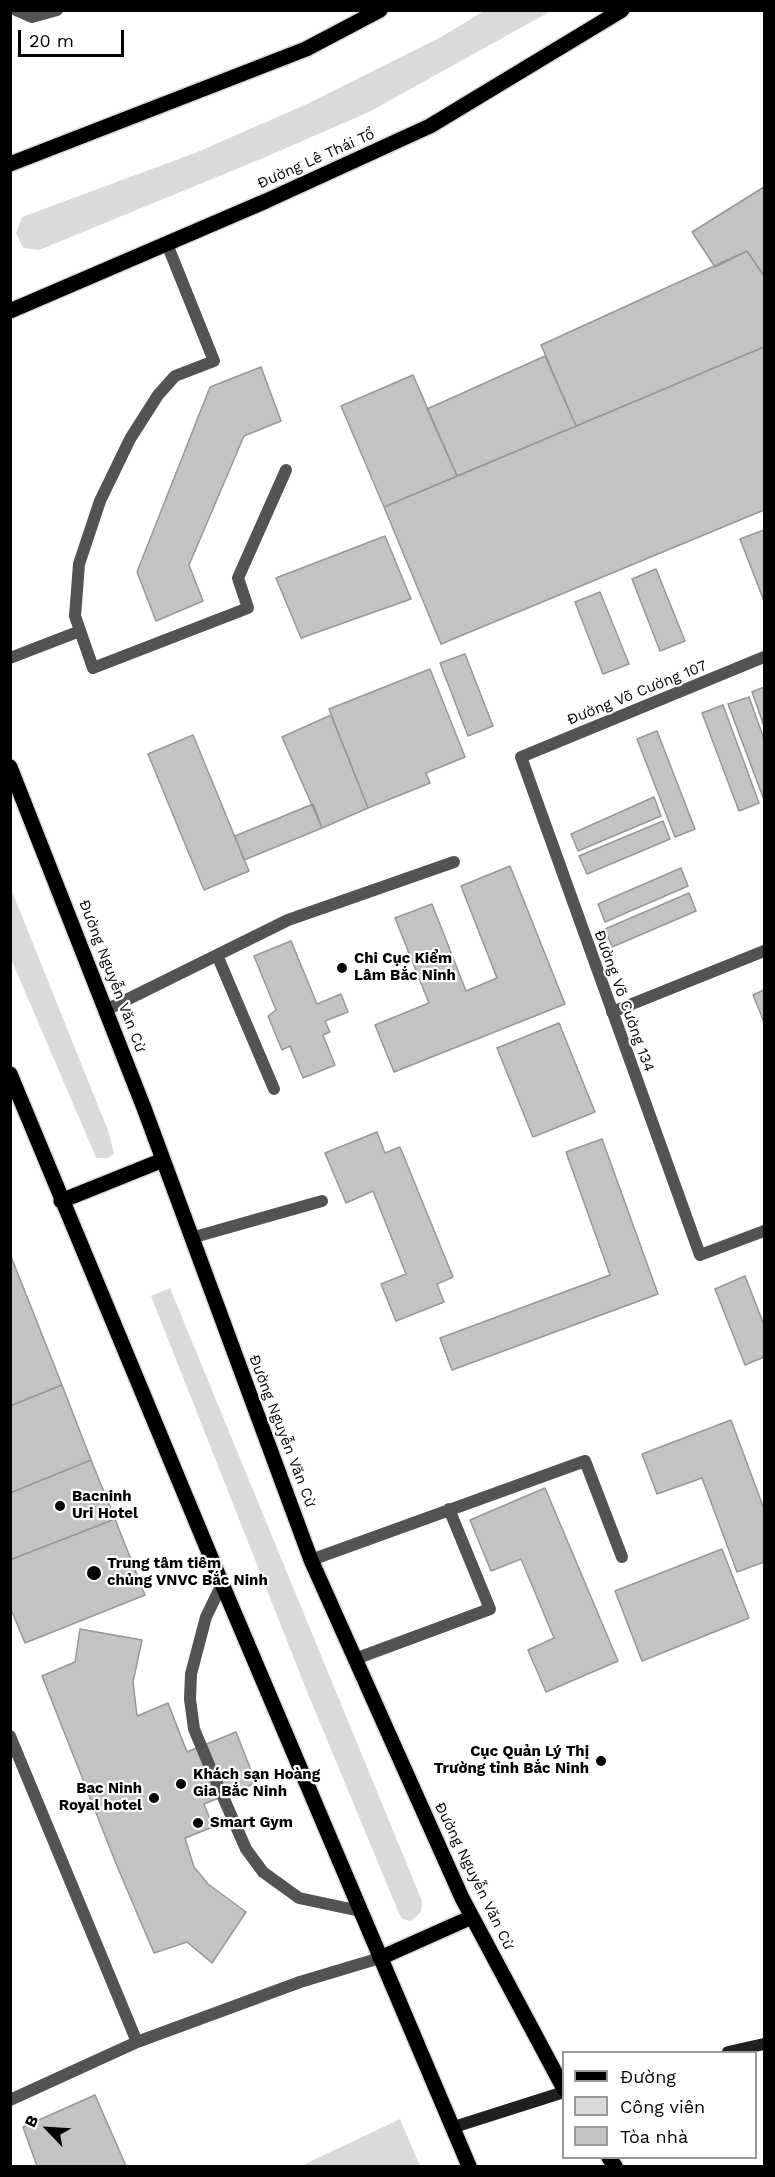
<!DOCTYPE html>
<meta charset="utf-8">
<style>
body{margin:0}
#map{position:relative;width:775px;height:2177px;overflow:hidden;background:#fff;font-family:"Work Sans",sans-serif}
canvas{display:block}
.frame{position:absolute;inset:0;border:12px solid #000;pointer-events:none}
.legend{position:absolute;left:562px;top:2051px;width:195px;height:108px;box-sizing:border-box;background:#fff;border:2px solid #999;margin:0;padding:8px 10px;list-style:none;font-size:18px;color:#000}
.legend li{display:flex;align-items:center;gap:12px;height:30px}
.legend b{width:30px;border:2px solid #999}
.north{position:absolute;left:18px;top:2099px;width:60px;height:60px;-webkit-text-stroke:4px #fff;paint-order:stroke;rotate:295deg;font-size:16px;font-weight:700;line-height:24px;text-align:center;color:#000}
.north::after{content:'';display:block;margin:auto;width:21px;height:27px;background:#000;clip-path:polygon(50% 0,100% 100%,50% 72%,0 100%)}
.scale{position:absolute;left:18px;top:30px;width:106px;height:27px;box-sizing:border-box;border:3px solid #000;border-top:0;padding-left:8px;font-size:18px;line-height:21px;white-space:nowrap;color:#000;-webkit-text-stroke:4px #fff;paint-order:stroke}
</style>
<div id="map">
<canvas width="775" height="2177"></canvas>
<div class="frame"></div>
<ul class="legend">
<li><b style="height:8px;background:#000"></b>Đường</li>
<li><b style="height:16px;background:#dadada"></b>Công viên</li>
<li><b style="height:16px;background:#c3c3c3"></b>Tòa nhà</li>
</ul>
<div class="north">B</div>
<div class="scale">20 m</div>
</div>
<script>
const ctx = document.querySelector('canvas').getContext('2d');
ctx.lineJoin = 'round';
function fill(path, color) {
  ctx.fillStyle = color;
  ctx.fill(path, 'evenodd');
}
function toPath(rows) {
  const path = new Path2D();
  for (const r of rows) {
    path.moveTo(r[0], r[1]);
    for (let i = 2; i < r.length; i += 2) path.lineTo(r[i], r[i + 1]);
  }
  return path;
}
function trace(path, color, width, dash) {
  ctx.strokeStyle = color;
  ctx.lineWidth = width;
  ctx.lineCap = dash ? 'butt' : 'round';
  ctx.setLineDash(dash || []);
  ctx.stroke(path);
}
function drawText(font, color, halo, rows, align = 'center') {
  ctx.font = font + ' "Work Sans",sans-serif';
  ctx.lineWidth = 4.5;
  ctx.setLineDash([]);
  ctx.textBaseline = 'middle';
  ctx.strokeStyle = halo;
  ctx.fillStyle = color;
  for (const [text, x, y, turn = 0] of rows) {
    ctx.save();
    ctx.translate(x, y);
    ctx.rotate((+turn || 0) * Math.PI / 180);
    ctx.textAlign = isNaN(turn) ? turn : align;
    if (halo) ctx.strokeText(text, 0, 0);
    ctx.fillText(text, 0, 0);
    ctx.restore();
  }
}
const green = toPath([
 [484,11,551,11,369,112,268,156,39,250,23,248,16,233,22,217,195,153,305,105,441,37],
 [11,889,109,1133,114,1154,108,1158,96,1158,92,1148,11,959],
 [170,1288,422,1901,421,1912,411,1921,402,1919,398,1911,306,1689,151,1296],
 [400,2119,420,2166,301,2166]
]);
const building = toPath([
 [764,187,764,276,747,251,715,267,692,232,764,187],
 [747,251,764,276,764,347,576,426,541,345,747,251],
 [764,347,764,510,441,644,384,507,764,347],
 [545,356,576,426,457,476,427,409,545,356],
 [261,367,281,421,244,436,189,565,203,601,156,621,137,572,210,387,261,367],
 [413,375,457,476,384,507,341,406,413,375],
 [764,530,764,601,740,539,764,530],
 [385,536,411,599,301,638,276,578,385,536],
 [656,569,685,641,660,651,632,579,656,569],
 [600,592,629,664,603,674,575,602,600,592],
 [465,654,493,726,468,736,440,663,465,654],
 [430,669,465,757,426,773,430,783,368,808,329,709,430,669],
 [764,687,764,726,752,692,764,687],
 [749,697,764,739,764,800,728,704,749,697],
 [723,705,759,803,739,811,702,713,723,705],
 [331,715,368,808,322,828,282,737,331,715],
 [657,731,695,829,675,837,637,739,657,731],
 [193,735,249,871,204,890,148,754,193,735],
 [654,797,661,816,578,851,571,834,654,797],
 [313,804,322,828,244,860,235,836,313,804],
 [663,821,670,839,587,874,579,856,663,821],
 [510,866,565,1004,394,1072,375,1025,429,1003,395,918,432,904,466,991,497,978,461,886,510,866],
 [681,868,688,886,605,922,598,904,681,868],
 [689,893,696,911,612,947,605,929,689,893],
 [291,941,317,1004,341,994,348,1012,325,1021,330,1032,323,1035,335,1065,303,1078,290,1046,282,1050,268,1016,276,1010,254,956,291,941],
 [764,990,764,1022,753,995,764,990],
 [559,1023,595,1112,533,1137,497,1048,559,1023],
 [377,1132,385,1153,400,1147,453,1277,437,1284,444,1302,396,1321,381,1284,406,1274,373,1191,346,1203,325,1153,377,1132],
 [602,1139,658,1294,452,1370,440,1338,610,1275,566,1152,602,1139],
 [10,1254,62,1385,10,1406,10,1254],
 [745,1276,764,1325,764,1357,745,1365,715,1289,745,1276],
 [62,1385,91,1460,10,1493,10,1406,62,1385],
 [731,1420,764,1509,764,1562,737,1572,702,1478,657,1494,642,1454,731,1420],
 [91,1460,115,1519,10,1560,10,1493,91,1460],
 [545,1488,618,1661,546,1692,528,1650,554,1638,521,1559,491,1571,470,1520,545,1488],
 [115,1519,145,1595,25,1643,10,1607,10,1560,115,1519],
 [722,1549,749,1618,642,1661,615,1591,722,1549],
 [80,1629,142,1640,133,1682,137,1716,168,1703,187,1752,236,1732,256,1783,204,1804,213,1827,185,1838,194,1867,208,1884,246,1912,212,1963,187,1942,154,1953,117,1866,42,1676,75,1662,80,1629],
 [95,2095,126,2166,37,2166,23,2127,95,2095]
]);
const lane = toPath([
 [16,10,32,17,57,10],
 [167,244,214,361,175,376,158,395,130,439,100,501,79,564,75,616,93,668,248,608,238,578,286,470],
 [10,658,80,631],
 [217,955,274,1089],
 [106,1010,288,920,454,862],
 [191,1238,322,1201],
 [311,1560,585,1461,622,1557],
 [222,1584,206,1617,191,1674,190,1699,194,1729,212,1772,246,1849,263,1872,299,1898,360,1911],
 [355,1659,490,1609,449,1509]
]);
const street = toPath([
 [764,657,521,757,700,1255,764,1231],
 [612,1012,764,951],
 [10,1736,137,2042],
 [10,2100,137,2042,300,1982,380,1958]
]);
const secondary = toPath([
 [728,2052,764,2044],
 [454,2127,564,2092]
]);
const primary = toPath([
 [10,164,306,49,380,10],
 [10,311,266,201,430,126,622,10],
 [10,767,144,1108,311,1560,462,1898,564,2089],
 [10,1074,222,1584,469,2166],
 [61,1201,163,1160],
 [380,1958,472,1917],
 [609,2158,615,2166]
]);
const markers = [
 [342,968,6,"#000"],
 [60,1506,6,"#000"],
 [94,1573,8,"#000"],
 [601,1761,6,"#000"],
 [181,1784,6,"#000"],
 [154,1798,6,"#000"],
 [198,1823,6,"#000"]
];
const streetNames = [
 ["Đường Lê Thái Tổ",316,159,-24],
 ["Đường Võ Cường 107",637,693,-22],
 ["Đường Nguyễn Văn Cừ",112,976,69],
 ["Đường Võ Cường 134",624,1001,70],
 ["Đường Nguyễn Văn Cừ",282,1431,69],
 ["Đường Nguyễn Văn Cừ",474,1876,64]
];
const poiNames = [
 ["Chi Cục Kiểm",354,959],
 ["Lâm Bắc Ninh",354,976],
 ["Bacninh",72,1497],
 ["Uri Hotel",72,1514],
 ["Trung tâm tiêm",107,1564],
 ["chủng VNVC Bắc Ninh",107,1581],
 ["Cục Quản Lý Thị",589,1752,"right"],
 ["Trường tỉnh Bắc Ninh",589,1769,"right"],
 ["Khách sạn Hoàng",193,1775],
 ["Gia Bắc Ninh",193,1792],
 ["Bac Ninh",142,1789,"right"],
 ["Royal hotel",142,1806,"right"],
 ["Smart Gym",210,1823]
];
fill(green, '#dadada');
fill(building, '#c3c3c3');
trace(building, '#979797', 1.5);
trace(primary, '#dbdbdb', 18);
trace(lane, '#535353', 12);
trace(street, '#535353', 12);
trace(secondary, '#202020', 12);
trace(primary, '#000', 15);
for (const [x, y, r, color] of markers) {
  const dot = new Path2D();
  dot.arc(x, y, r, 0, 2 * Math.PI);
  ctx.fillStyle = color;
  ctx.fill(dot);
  trace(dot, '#fff', 2);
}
drawText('15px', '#000', '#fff', streetNames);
drawText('bold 15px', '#000', '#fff', poiNames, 'left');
</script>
